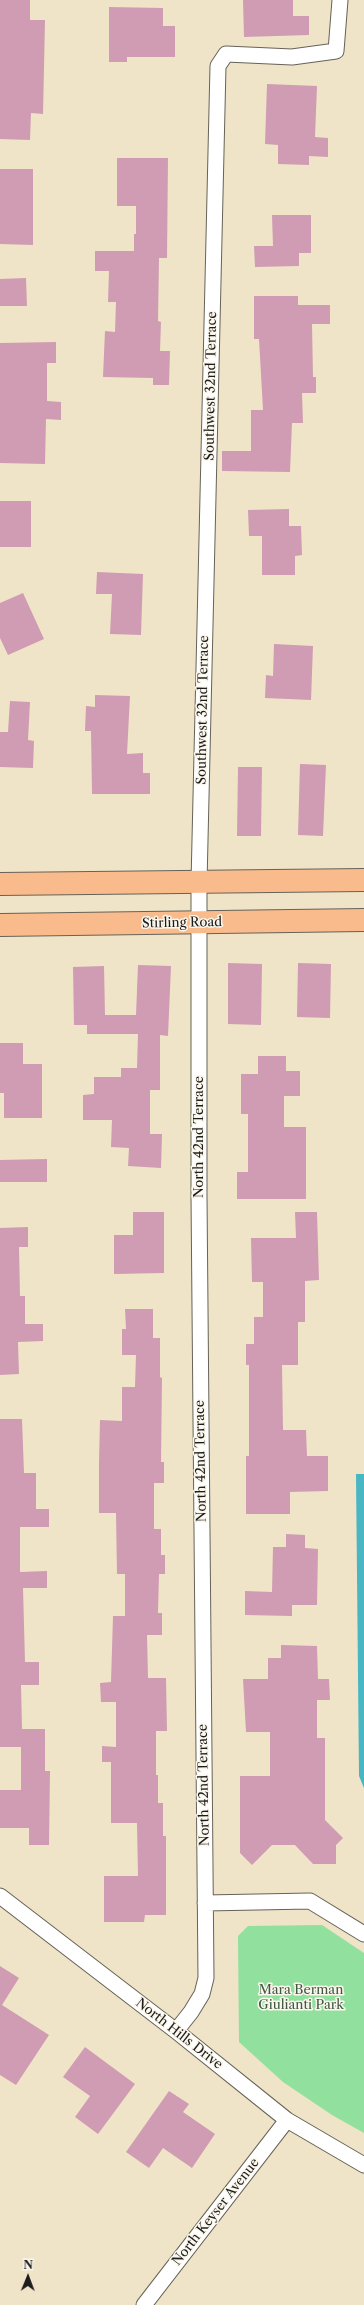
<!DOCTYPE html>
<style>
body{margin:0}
#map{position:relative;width:364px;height:2305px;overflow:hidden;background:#efe4c7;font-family:"Libre Caslon Text",serif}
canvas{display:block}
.north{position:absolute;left:8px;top:2257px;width:40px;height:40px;-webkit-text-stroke:3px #fbf7ec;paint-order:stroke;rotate:1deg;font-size:11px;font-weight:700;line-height:16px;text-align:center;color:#1c1c1c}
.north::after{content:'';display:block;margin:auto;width:14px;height:18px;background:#1c1c1c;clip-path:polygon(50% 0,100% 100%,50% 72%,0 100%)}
</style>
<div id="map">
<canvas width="364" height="2305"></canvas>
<div class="north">N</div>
</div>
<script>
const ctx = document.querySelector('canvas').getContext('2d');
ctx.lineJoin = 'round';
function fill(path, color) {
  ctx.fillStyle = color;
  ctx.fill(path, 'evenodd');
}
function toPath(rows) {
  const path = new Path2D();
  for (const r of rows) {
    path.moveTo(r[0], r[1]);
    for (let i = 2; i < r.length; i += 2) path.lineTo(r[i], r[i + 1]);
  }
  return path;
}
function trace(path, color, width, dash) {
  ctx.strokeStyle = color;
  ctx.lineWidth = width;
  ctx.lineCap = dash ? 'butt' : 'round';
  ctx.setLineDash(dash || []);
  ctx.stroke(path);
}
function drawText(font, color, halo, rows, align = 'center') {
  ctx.font = font + ' "Libre Caslon Text",serif';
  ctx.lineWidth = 3;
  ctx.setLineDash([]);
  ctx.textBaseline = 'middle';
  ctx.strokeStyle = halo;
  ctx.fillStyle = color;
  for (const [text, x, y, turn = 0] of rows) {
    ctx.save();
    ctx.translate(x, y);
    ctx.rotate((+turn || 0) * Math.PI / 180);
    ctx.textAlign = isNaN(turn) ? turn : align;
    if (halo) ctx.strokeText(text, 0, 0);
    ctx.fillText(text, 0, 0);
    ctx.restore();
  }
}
const green = toPath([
 [322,1925,364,1953,364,2133,332,2115,283,2082,239,2042,238,1936,248,1926]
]);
const water = toPath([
 [356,1474,364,1474,364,1788,359,1776]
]);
const building = toPath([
 [0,0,30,0,30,20,45,20,43,114,31,113,30,140,0,139],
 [243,0,293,0,293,16,309,16,309,35,244,37],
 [109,7,163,8,163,26,175,26,175,57,127,57,127,62,109,62],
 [267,84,317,86,315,137,328,138,328,157,309,156,309,165,278,164,278,145,265,144],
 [117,158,168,158,167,258,159,258,158,321,161,322,160,351,170,351,169,385,153,385,153,378,103,377,105,331,115,332,116,302,108,302,109,271,95,271,95,251,134,251,134,234,136,234,136,206,117,206],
 [0,169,33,169,33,245,0,244],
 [272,215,311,215,311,253,299,253,299,266,255,267,254,246,273,246],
 [26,278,27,306,0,306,0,279],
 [254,296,298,296,298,305,330,305,330,324,312,324,313,377,316,377,316,393,302,393,303,423,292,423,290,472,222,471,222,451,251,451,251,410,263,410,259,339,254,339],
 [56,342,56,363,47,363,47,401,61,402,61,420,46,419,45,464,0,463,0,343],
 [0,501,31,501,31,547,0,547],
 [289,509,289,526,301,526,302,555,295,556,295,575,262,575,262,536,249,536,248,510],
 [97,572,143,574,141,635,110,634,112,594,96,594],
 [23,593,44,639,8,655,0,638,0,603],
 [274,644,313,646,311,700,265,698,266,675,273,676],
 [95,695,130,696,127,754,143,753,143,773,150,773,150,794,92,794,91,731,85,731,86,706,95,707],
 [10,701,30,702,28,740,34,741,33,768,0,767,0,732,8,732],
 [300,764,326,765,323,836,298,835],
 [238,767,262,767,261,836,237,836],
 [228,963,262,964,261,1025,228,1024],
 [298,963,331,964,330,1018,297,1017],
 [138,965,171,966,168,1036,160,1035,160,1090,150,1090,150,1134,162,1134,161,1168,128,1166,129,1148,111,1147,112,1120,83,1120,83,1095,94,1094,94,1077,121,1077,121,1068,137,1068,138,1034,87,1034,87,1025,74,1025,73,967,104,966,105,1015,136,1015],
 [0,1043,23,1043,23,1064,42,1064,42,1118,4,1118,4,1093,0,1093],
 [258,1056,286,1056,286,1071,300,1071,300,1096,284,1096,284,1127,306,1127,306,1199,237,1199,237,1172,248,1172,248,1114,241,1114,241,1074,258,1074],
 [47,1159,47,1182,0,1182,0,1160],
 [133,1212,164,1212,164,1273,114,1274,114,1235,133,1235],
 [295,1212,317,1212,319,1280,305,1281,305,1322,298,1322,298,1365,282,1365,283,1430,306,1430,307,1456,328,1456,328,1491,290,1492,290,1514,246,1514,246,1456,249,1456,249,1365,246,1365,246,1344,254,1344,254,1317,263,1317,263,1282,252,1282,251,1238,296,1238],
 [28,1227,28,1247,19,1247,20,1296,25,1296,25,1324,43,1324,43,1341,18,1342,19,1374,0,1375,0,1228],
 [125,1309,153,1309,153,1338,160,1338,160,1377,162,1378,161,1462,164,1462,164,1483,154,1483,154,1529,161,1529,161,1555,165,1555,165,1574,159,1574,158,1613,162,1613,162,1635,147,1635,148,1678,166,1678,167,1731,156,1731,156,1775,158,1775,158,1803,163,1803,163,1836,166,1836,166,1915,145,1915,144,1922,104,1922,104,1876,138,1876,137,1823,111,1823,111,1762,102,1762,102,1746,116,1747,116,1702,101,1702,100,1683,111,1682,113,1616,125,1616,125,1574,117,1574,116,1513,99,1513,99,1462,100,1420,122,1421,122,1387,135,1387,136,1355,122,1355,122,1329,126,1329],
 [0,1419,22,1419,24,1473,36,1473,36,1509,49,1509,49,1527,20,1527,20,1572,47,1571,47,1588,23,1588,25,1662,39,1662,39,1685,21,1685,22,1729,45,1729,45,1771,50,1771,49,1845,29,1845,29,1828,0,1828,0,1790,21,1790,21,1747,0,1747],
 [286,1534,305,1535,305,1548,318,1549,317,1605,292,1605,292,1616,245,1615,245,1591,272,1592,273,1547,286,1547],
 [281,1645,317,1646,318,1679,329,1679,330,1700,317,1700,317,1738,325,1738,325,1820,343,1838,336,1845,336,1864,313,1864,295,1845,272,1845,252,1865,240,1853,240,1776,270,1776,270,1732,246,1732,243,1679,268,1679,268,1658,281,1658],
 [0,1966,19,1978,2,2005,49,2035,16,2085,0,2075],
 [85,2047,135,2084,98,2134,75,2117,90,2096,63,2077],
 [169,2091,189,2104,183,2112,215,2134,192,2168,163,2148,149,2168,126,2152]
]);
const minor = toPath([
 [0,1896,176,2031,287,2120,364,2165],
 [205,1903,310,1901,364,1934],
 [176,2031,191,2012,202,1994,206,1978,199,1196,199,883,218,66,226,54,292,57,336,51,340,0],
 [144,2305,287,2120]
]);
const primary = toPath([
 [0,884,364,880],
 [0,925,364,920]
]);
const streetNames = [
 ["Southwest 32nd Terrace",211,386,-89],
 ["Southwest 32nd Terrace",203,710,-89],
 ["Stirling Road",182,923,-1],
 ["North 42nd Terrace",199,1137,-90],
 ["North 42nd Terrace",201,1461,-91],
 ["North 42nd Terrace",204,1785,-91],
 ["North Hills Drive",179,2034,38],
 ["North Keyser Avenue",216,2212,-52]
];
const parkNames = [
 ["Mara Berman",301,1990],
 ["Giulianti Park",301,2005]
];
fill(green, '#92e09e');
fill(water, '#49b6c4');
fill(building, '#cf9cb3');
trace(minor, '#666258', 17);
trace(primary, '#666258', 24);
trace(minor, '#fff', 15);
trace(primary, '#fabb8c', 22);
drawText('13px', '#1c1c1c', '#fbf7ec', streetNames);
drawText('13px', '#3f5743', '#fbf7ec', parkNames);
</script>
